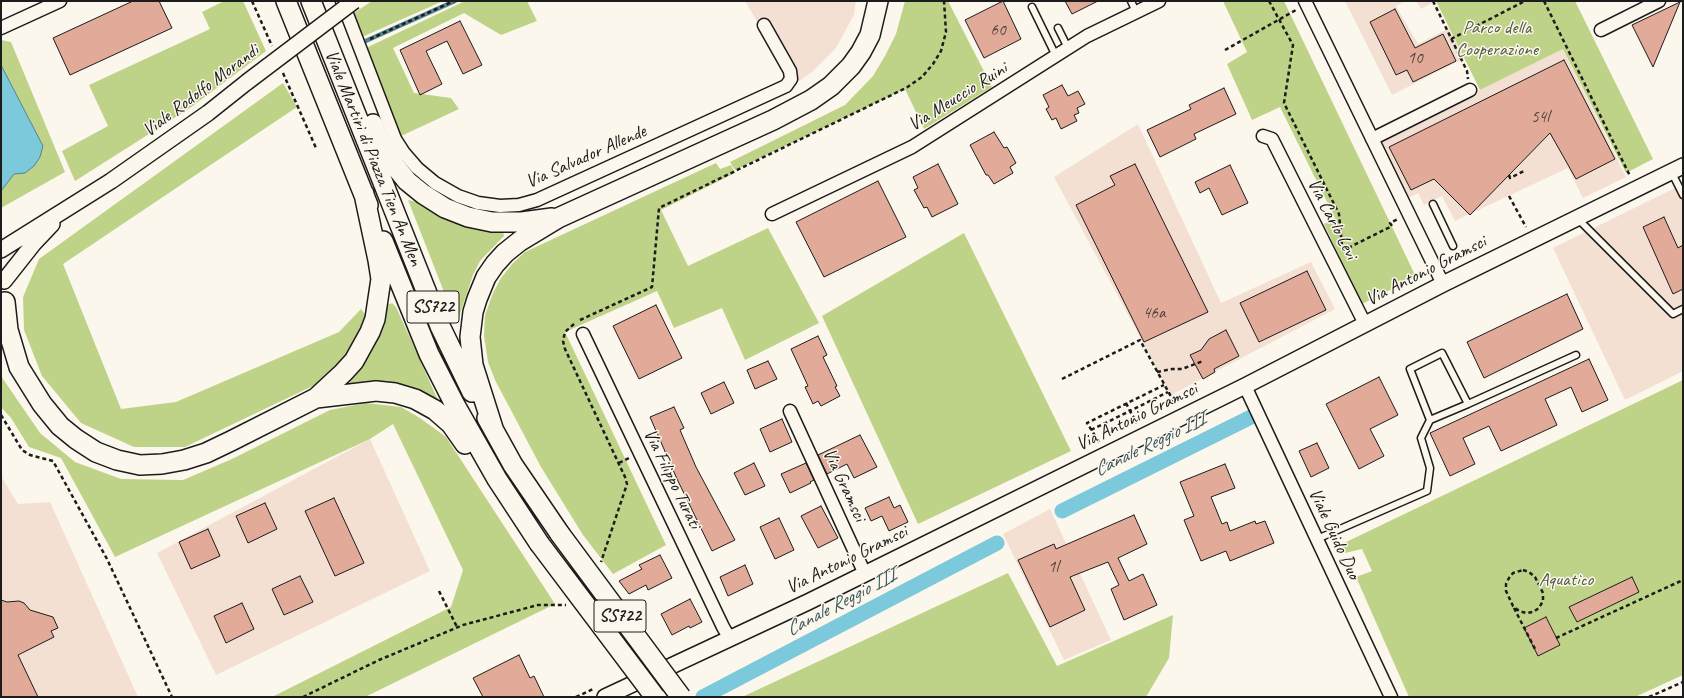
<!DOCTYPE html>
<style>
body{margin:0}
#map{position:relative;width:1684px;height:698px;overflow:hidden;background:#fbf7ec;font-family:Caveat,sans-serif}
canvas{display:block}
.frame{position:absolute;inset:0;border:2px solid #1c1c1c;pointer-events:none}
</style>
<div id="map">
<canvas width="1684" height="698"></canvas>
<div class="frame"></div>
</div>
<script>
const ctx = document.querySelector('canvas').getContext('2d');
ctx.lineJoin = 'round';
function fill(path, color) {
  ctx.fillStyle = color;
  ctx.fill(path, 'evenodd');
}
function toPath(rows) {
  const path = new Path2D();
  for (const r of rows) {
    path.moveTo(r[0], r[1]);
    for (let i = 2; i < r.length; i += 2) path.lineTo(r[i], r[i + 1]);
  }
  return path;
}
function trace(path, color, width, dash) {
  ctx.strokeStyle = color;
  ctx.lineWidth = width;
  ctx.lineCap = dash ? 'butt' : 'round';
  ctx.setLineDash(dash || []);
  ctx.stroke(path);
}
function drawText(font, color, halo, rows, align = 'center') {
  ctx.font = font + ' Caveat,sans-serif';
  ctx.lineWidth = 3;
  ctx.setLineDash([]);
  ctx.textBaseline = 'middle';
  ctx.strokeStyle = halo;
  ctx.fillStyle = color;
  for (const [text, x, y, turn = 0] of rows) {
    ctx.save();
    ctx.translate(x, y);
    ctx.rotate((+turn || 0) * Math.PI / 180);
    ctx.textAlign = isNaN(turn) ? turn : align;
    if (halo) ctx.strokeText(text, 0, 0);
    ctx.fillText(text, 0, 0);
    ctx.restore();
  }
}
const built = toPath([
 [745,1,856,1,854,15,836,48,812,72,798,82,793,68,764,19,758,23],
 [1345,1,1405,1,1396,6,1418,44,1449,28,1465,58,1392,95],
 [1416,1,1436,1,1421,9],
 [1563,49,1626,177,1583,198,1568,168,1455,221,1442,196,1424,205,1418,193,1408,198,1379,140],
 [1138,124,1221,303,1311,262,1335,309,1171,395,1054,177],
 [1683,184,1683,371,1625,400,1553,248],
 [370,439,430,571,216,675,157,553],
 [1,476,18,504,50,502,138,697,1,697],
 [1050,509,1111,640,1064,660,1003,534]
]);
const green = toPath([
 [224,1,243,1,266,51,190,108,75,181,62,151,108,126,89,85,210,29,202,12],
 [372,1,443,1,362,37,354,13],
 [465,1,527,1,537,21,501,35,464,13,393,48,414,93,451,98,459,109,399,137,366,48],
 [905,1,948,1,992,87,924,129,905,89,735,170,730,162,845,105,873,76,885,56,896,34],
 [1223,1,1284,1,1416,277,1362,304,1324,224,1335,218,1280,107,1252,120,1227,64,1247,52],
 [1436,1,1575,1,1653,159,1626,173,1563,49,1480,90],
 [1,40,11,42,65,172,1,208],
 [283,83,297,107,63,264,121,409,176,402,339,332,361,309,369,320,350,355,319,383,185,447,134,447,81,423,42,376,24,330,23,297,39,259],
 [716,163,720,169,731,165,735,173,661,210,688,266,768,228,819,323,745,360,722,308,674,328,657,291,565,332,666,545,613,574,583,535,541,467,495,380,488,362,484,336,485,315,493,293,501,278,513,263,525,252],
 [408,200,417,202,444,218,466,227,489,232,503,232,504,236,480,261,473,275,459,317,455,320],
 [964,233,1071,451,918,524,822,316],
 [392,303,396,307,437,398,435,402,345,386,344,382,387,305],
 [1,376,40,433,75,462,121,479,183,480,232,459,330,410,366,403,401,407,420,418,446,437,555,604,365,697,272,697,451,607,463,570,393,424,370,439,115,557,61,458,29,447,11,418,1,407],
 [1683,380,1683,675,1635,697,1409,697,1356,577,1372,571,1362,549,1345,553,1342,544],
 [1008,573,1057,666,1173,615,1169,658,1146,697,742,697]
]);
const water = toPath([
 [1,65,43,146,40,157,34,166,25,173,14,174,1,191,1,65]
]);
const stream = toPath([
 [359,44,455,1]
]);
const canal = toPath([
 [1062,511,1255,415],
 [703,697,997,543]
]);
const building = toPath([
 [133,1,159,1,172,28,70,75,53,38,133,1],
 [1003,1,1021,39,984,58,965,20,1003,1],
 [1065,1,1098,1,1072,14,1065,1],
 [1680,2,1653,67,1632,25,1680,2],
 [1395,9,1415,48,1443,34,1456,61,1413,82,1407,70,1396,75,1370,22,1395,9],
 [460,21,482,65,463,74,447,41,426,51,442,84,420,95,400,50,460,21],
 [1564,60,1615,159,1576,179,1550,133,1470,215,1434,179,1411,190,1389,147,1564,60],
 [1062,85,1068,96,1078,91,1085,104,1077,108,1079,113,1074,115,1077,121,1061,129,1056,118,1052,120,1046,109,1049,107,1043,95,1062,85],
 [1224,88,1236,114,1194,134,1196,139,1160,157,1147,130,1191,109,1189,105,1224,88],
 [994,132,1004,148,1007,147,1016,163,1010,167,1013,173,994,184,988,175,986,175,970,145,994,132],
 [938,164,958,204,932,217,927,207,924,208,914,190,918,188,913,177,938,164],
 [1135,164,1208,312,1144,342,1076,205,1115,185,1110,176,1135,164],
 [1230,165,1248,203,1222,215,1209,188,1200,193,1195,182,1230,165],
 [878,181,906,237,824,277,796,222,878,181],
 [1664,217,1678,248,1683,245,1683,289,1673,294,1643,227,1664,217],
 [1307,271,1326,310,1259,342,1240,303,1307,271],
 [1567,294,1583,329,1484,378,1467,342,1567,294],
 [656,305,682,358,639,379,613,326,656,305],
 [1226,330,1239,356,1214,369,1215,372,1203,379,1190,355,1201,350,1209,339,1226,330],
 [818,336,827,355,823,357,837,386,835,387,840,396,821,406,818,401,813,404,805,387,808,386,791,349,818,336],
 [1589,359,1608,400,1582,412,1571,387,1545,399,1557,425,1501,451,1489,426,1463,438,1475,464,1450,476,1430,433,1589,359],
 [768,361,777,379,755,389,747,370,768,361],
 [1379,377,1398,415,1370,429,1384,456,1359,469,1326,404,1379,377],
 [724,382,734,403,711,414,701,393,724,382],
 [674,407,684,428,680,430,696,467,735,540,712,551,677,479,650,417,674,407],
 [782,419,792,442,770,452,760,429,782,419],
 [860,435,877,467,854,478,847,464,827,474,818,455,860,435],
 [1317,443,1329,468,1311,477,1299,451,1317,443],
 [754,463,765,486,745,495,734,473,754,463],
 [806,463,814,480,810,482,811,483,790,493,781,474,806,463],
 [1225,464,1235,488,1211,497,1222,524,1227,522,1230,531,1255,521,1256,524,1265,521,1274,543,1230,561,1226,551,1201,561,1184,520,1194,516,1180,482,1225,464],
 [889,497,894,508,900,505,908,522,889,531,882,516,871,521,865,508,889,497],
 [334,498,364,563,335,576,305,511,334,498],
 [265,503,277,529,248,543,236,516,265,503],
 [821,506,838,538,818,548,801,516,821,506],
 [1134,515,1147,544,1118,558,1129,581,1143,574,1157,605,1124,620,1111,589,1119,585,1108,562,1070,577,1085,610,1050,627,1018,560,1054,544,1056,549,1134,515],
 [779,518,794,550,775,559,760,527,779,518],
 [208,529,220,556,191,569,179,542,208,529],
 [660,555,672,578,648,590,646,585,629,594,619,581,642,569,639,565,660,555],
 [745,565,753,584,728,596,720,577,745,565],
 [300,576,313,602,284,615,272,589,300,576],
 [1632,577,1639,592,1577,622,1569,607,1632,577],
 [690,599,702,622,690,628,689,626,672,635,661,614,690,599],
 [1,600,7,602,19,601,24,603,30,610,53,617,58,628,51,631,54,637,18,655,38,697,1,697,1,600],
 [242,603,254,629,226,643,214,616,242,603],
 [1546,617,1560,645,1538,656,1524,628,1546,617],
 [519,655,530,678,534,676,544,697,483,697,473,678,519,655]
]);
const path = toPath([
 [252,1,272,46],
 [1269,1,1293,45,1284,103,1339,214,1342,246],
 [1433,1,1467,71,1468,79],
 [1544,1,1630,176],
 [370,39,454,1],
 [1451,39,1525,1],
 [1225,50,1296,10],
 [283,73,316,148],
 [1509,175,1510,178,1524,171],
 [1509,196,1526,227],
 [1342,251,1392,226,1390,223,1398,219],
 [580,320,652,287,659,208,906,88,922,77,933,64,941,51,946,32,944,1],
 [574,324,565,332,563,341,565,349,625,477,627,484,601,562],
 [1157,372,1172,369,1182,369,1203,361],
 [1062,379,1140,340,1175,404],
 [1126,403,1130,411,1168,392],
 [1,415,22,450,30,455,53,461,107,559,172,697],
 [1091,430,1130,411,1137,423],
 [1099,442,1087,423,1164,385],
 [619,463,629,458],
 [1523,570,1529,572,1535,577,1543,593,1543,601,1539,608,1533,612,1526,613,1519,611,1513,606,1506,591,1506,584,1509,578,1513,573,1523,570],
 [439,591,457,627],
 [1514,608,1535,649],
 [1556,638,1683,580],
 [303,697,379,660,463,625,538,605,566,605],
 [576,697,593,689],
 [1649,697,1683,682]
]);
const service = toPath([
 [1131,1,1136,12],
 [1032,7,1056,56],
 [1058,28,1068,48],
 [1671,171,1683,195],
 [1433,204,1453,246],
 [1578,219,1673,314,1683,309],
 [1468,404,1576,355],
 [1317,539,1427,491,1430,468,1421,438,1430,420,1410,369,1442,353,1468,404,1430,420]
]);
const minor = toPath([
 [342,1,395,139,404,153,417,168,435,183,458,196,478,203,500,206,519,205,537,200,786,86,791,79,790,71,764,25],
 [1305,1,1443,284],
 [1,28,60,1],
 [1601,30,1659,1],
 [1263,136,1272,139,1365,324],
 [1372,139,1470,90],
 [772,214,912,147,1087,36,1159,1],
 [583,334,723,627,730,639],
 [1245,386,1391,697],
 [790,411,865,574]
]);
const tertiary = toPath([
 [1,250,111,181,208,113,247,82],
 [4,281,34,243,52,224],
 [605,697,808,602,1245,386,1443,284,1683,166]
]);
const trunk = toPath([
 [286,1,368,205],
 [311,1,440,326,472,392],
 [373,124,380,142,395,166,407,181,423,194,445,208,468,217,492,222,522,222,552,218],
 [383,241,429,354,455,405,497,479,539,543],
 [5,302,8,330,19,367,42,404,60,426,76,439,96,452,117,460,140,465,162,464,184,460,206,453,231,441,316,398,343,373,354,361,370,332,375,319,381,279,378,260,364,194],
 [316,398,376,391,395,393,415,399,435,410,451,424,465,444],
 [487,418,513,465,560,534],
 [493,428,473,365,470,337,473,312,477,299,486,277,495,264,505,253,520,241,558,218,773,120,811,100,831,86,851,66,861,52,870,35,878,1]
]);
const tertiaryBridge = toPath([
 [247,82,354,1]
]);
const trunkBridge = toPath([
 [560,534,681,697],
 [539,543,655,697]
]);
const numberNames = [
 ["60",998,31],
 ["10",1415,59],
 ["54l",1540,118],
 ["46a",1154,314],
 ["1l",1053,568]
];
const shields = [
 [433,307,52],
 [620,616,52]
];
const shieldNames = [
 ["SS722",433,307],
 ["SS722",620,616]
];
const parkNames = [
 ["Parco della",1497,28],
 ["Cooperazione",1497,50],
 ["Aquatico",1566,580]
];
const streetNames = [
 ["Viale Rodolfo Morandi",201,91,-37],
 ["Via Meuccio Ruini",958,97,-32],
 ["Via Salvador Allende",586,157,-24],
 ["Viale Martiri di Piazza Tien An Men",373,158,68],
 ["Via Carlo Levi",1332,219,63],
 ["Via Antonio Gramsci",1426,271,-27],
 ["Via Antonio Gramsci",1137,417,-26],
 ["Via Filippo Turati",672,479,64],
 ["Via Gramsci",844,485,65],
 ["Viale Guido Duo",1334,534,65],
 ["Via Antonio Gramsci",847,560,-26]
];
const waterNames = [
 ["Canale Reggio III",1150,445,-26],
 ["Canale Reggio III",841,603,-28]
];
fill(built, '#f4e0d3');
fill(green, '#bfd388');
fill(water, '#7cc9dc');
trace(water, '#56848f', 1);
trace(stream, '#56848f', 4.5);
trace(canal, '#7cc9dc', 15);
fill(building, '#e2ab99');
trace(building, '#1c1c1c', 1);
trace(service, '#1c1c1c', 9);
trace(minor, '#1c1c1c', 15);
trace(tertiary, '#1c1c1c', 18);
trace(trunk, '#1c1c1c', 22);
trace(path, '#1c1c1c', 2.5, [4, 3]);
trace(service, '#fbf7ec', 6);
trace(minor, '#fbf7ec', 12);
trace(tertiary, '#fbf7ec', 15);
trace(trunk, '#fbf7ec', 19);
trace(tertiaryBridge, '#1c1c1c', 18, []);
trace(trunkBridge, '#1c1c1c', 22, []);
trace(tertiaryBridge, '#fbf7ec', 15);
trace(trunkBridge, '#fbf7ec', 19);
drawText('17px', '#4e403b', null, numberNames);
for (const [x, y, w] of shields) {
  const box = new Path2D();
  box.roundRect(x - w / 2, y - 16, w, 32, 3);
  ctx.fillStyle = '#fbf7ec';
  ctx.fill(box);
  trace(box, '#1c1c1c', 1);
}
drawText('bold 18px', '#1c1c1c', null, shieldNames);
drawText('19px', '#555c42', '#fbf7ec', parkNames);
drawText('19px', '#1c1c1c', '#fbf7ec', streetNames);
drawText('italic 20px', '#3e595f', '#fbf7ec', waterNames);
</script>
